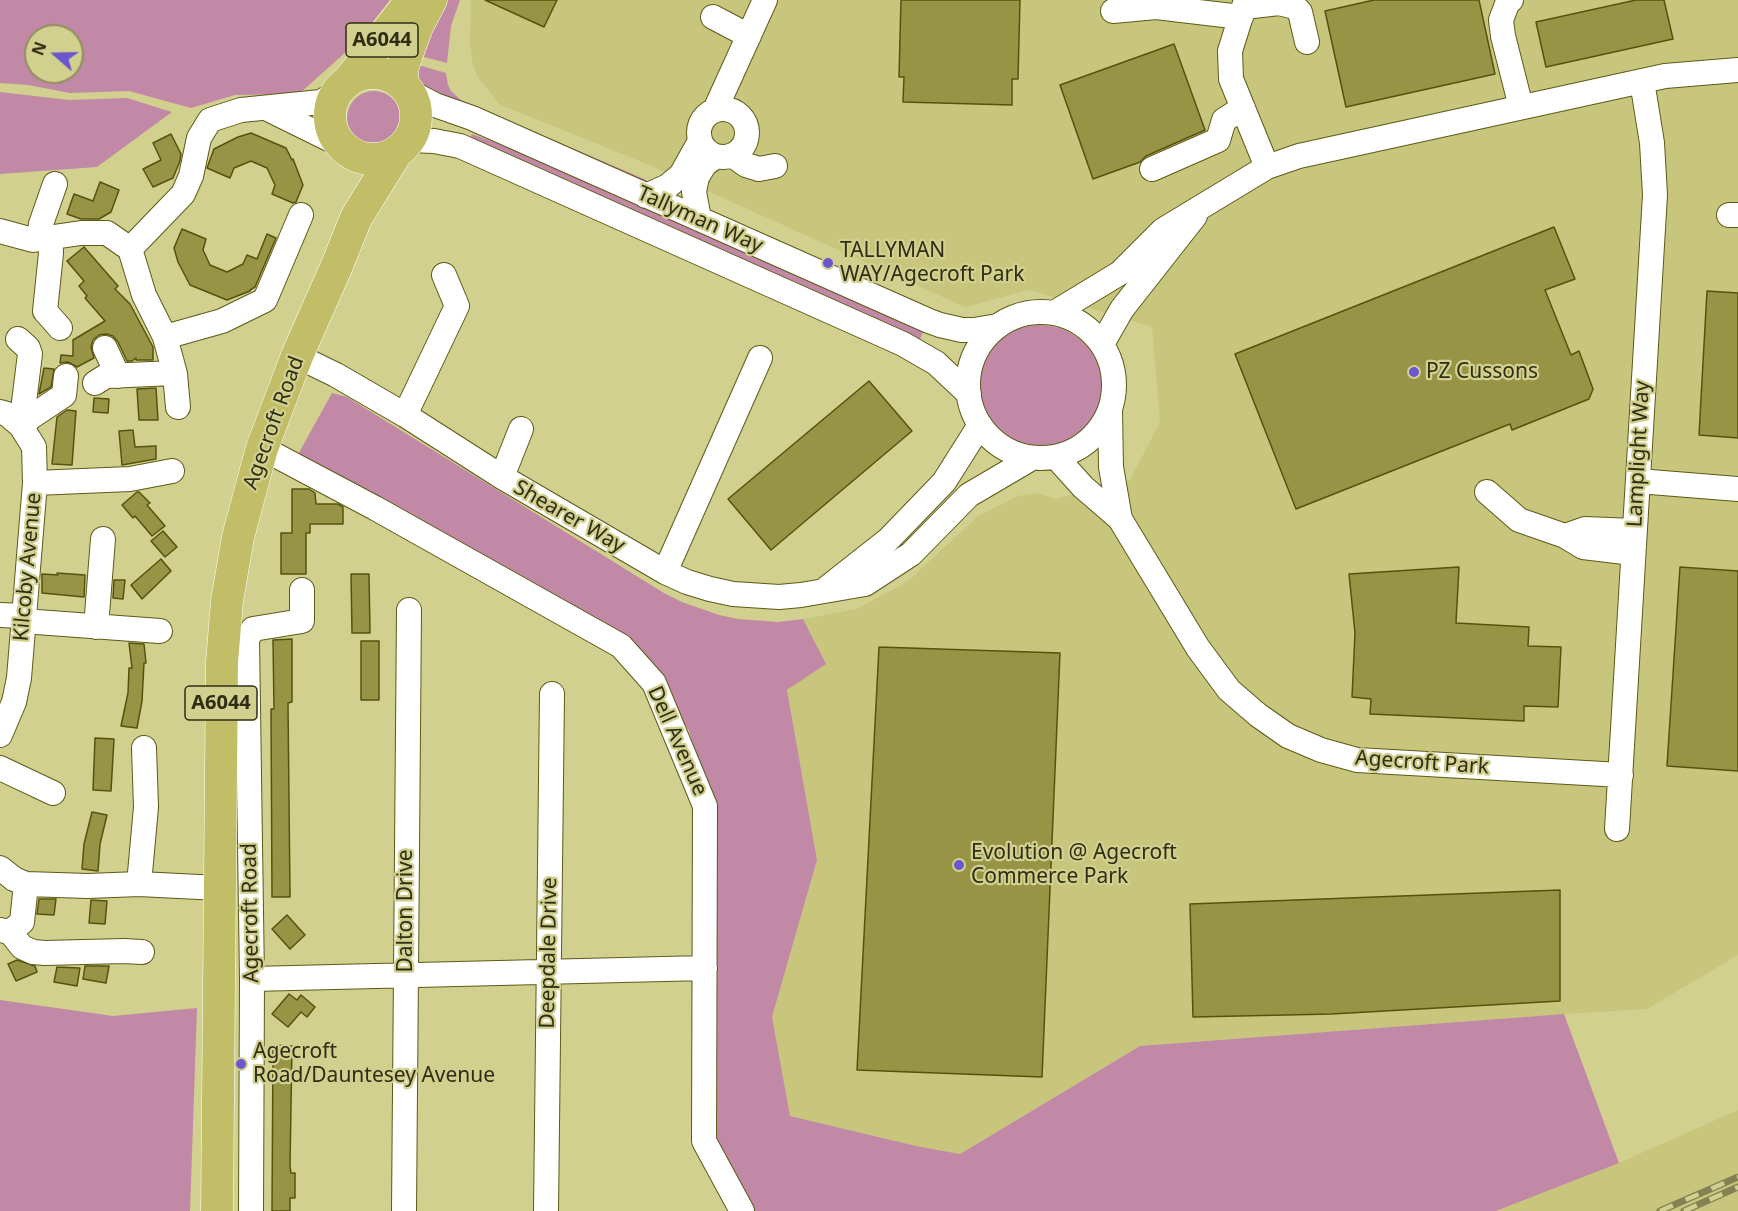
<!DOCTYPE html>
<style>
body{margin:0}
#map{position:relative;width:1738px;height:1211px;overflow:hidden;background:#d1d08e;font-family:"Noto Sans",sans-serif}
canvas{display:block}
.north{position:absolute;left:24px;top:24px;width:60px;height:60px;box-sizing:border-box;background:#d1d08e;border:2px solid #908f5d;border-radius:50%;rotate:290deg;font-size:16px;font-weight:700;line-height:24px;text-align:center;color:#2f2e14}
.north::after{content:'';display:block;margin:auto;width:21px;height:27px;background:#6b56cf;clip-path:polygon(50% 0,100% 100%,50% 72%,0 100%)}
</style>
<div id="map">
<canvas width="1738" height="1211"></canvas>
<div class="north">N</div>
</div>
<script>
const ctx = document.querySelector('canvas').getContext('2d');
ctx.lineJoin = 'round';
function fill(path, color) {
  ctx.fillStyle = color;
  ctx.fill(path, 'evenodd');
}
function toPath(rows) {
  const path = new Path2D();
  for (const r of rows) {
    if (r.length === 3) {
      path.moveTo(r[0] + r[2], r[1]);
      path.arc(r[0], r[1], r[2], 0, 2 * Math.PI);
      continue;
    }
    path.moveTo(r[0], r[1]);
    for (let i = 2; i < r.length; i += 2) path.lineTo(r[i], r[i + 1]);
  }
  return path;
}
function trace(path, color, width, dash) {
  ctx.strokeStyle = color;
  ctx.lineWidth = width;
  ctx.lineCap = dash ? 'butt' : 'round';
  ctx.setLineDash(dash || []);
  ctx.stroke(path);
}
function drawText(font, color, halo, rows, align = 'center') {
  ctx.font = font + ' "Noto Sans",sans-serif';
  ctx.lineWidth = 4.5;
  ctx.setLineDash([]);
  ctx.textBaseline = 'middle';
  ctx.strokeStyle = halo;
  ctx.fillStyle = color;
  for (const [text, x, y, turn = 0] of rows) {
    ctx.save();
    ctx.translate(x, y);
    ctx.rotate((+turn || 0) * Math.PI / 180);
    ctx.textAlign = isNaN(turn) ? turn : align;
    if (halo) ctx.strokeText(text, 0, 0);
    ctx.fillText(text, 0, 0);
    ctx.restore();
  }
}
const built = toPath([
 [471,0,1738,0,1738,955,1647,1009,1564,1014,1140,1046,960,1154,916,1146,790,1116,772,1017,817,860,787,690,825,664,803,619,857,609,908,581,978,516,1018,496,1038,493,1056,499,1130,480,1160,422,1152,327,1029,290,965,307,654,167,499,104,477,76,472,60,470,42],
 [1738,1110,1738,1211,1496,1211,1619,1163]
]);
const green = toPath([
 [0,0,390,0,357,42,299,94,235,95,191,108,129,91,70,93,28,85,0,83],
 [36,36,72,36,72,72,36,72],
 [441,0,460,0,451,26,447,63,416,55],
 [415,64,446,73,448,85,451,91,461,100,473,105,470,113,425,89,420,82],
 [374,118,27],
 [0,92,69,100,127,98,172,112,97,167,0,174],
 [482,109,644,179,654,185,643,184,479,116],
 [472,134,526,154,924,329,920,340,468,142],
 [1040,388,63],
 [332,393,347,397,664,593,682,602,719,615,738,619,778,622,803,619,826,664,787,690,817,860,772,1017,790,1116,916,1146,960,1154,1140,1046,1564,1014,1619,1163,1496,1211,749,1211,710,1142,717,825,689,731,641,651,296,458],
 [0,1000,113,1016,197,1008,190,1211,0,1211]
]);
const building = toPath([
 [485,0,557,0,544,27,485,0],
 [901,0,1020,0,1018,79,1012,79,1012,105,903,102,904,77,899,77,901,0],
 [1374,0,1479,0,1495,74,1346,107,1325,11,1374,0],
 [1636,0,1664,0,1673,39,1546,67,1536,22,1636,0],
 [1174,44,1205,130,1146,156,1140,162,1093,179,1060,85,1174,44],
 [251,133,286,148,292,160,293,159,303,185,296,202,293,203,272,194,275,185,267,168,251,161,234,168,230,178,207,168,214,149,238,137,251,133],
 [171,134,181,154,180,161,173,178,153,187,143,169,161,160,153,143,171,134],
 [100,182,119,190,111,212,99,219,81,219,67,214,74,194,93,201,100,182],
 [1554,227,1575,279,1545,290,1571,355,1579,351,1593,389,1589,399,1512,430,1510,424,1296,509,1235,354,1554,227],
 [182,229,206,239,203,250,210,265,227,272,243,264,247,255,257,259,267,234,276,238,255,287,250,290,250,291,227,300,190,285,178,262,174,248,182,229],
 [84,247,118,286,115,289,130,304,153,347,153,360,136,360,136,358,132,361,127,361,118,342,113,336,106,334,99,335,93,340,91,347,94,358,77,367,68,362,60,363,61,355,73,356,73,340,105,321,85,298,87,296,79,286,84,281,67,261,84,247],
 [1707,291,1738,293,1738,438,1699,435,1707,291],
 [44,368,54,369,51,387,39,394,44,368],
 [869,381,912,431,771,550,728,499,869,381],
 [156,388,158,420,139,420,137,389,156,388],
 [94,398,109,399,108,413,93,412,94,398],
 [67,410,76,411,72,465,52,464,57,417,67,410],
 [133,430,135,447,156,446,156,459,122,465,119,431,133,430],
 [292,489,309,489,315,493,316,504,338,504,343,507,343,524,310,524,310,533,306,533,306,574,281,574,281,533,292,533,292,489],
 [137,492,139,492,150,503,147,505,165,526,152,536,135,516,133,518,122,505,137,492],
 [163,531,177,547,165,557,151,541,163,531],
 [161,559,171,571,142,599,131,585,161,559],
 [1459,567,1456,623,1529,627,1528,646,1561,647,1558,707,1524,706,1524,721,1370,714,1371,699,1352,697,1355,633,1349,574,1459,567],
 [1680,567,1738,571,1738,771,1667,766,1680,567],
 [57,573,85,575,84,597,42,593,42,574,58,575,57,573],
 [351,574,369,574,370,633,352,633,351,574],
 [114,580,125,580,123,599,113,598,114,580],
 [292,639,292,702,288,703,290,897,272,897,271,709,274,709,273,640,292,639],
 [361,641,379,641,379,700,361,700,361,641],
 [129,643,144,644,146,663,144,663,142,701,137,728,121,726,128,693,129,668,132,668,129,643],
 [879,647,1060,653,1042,1077,857,1070,879,647],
 [95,738,114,739,111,791,93,790,95,738],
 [92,812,107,815,100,844,98,871,82,869,84,844,92,812],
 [1560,890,1560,1001,1332,1014,1193,1017,1190,904,1560,890],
 [39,899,56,899,54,915,37,914,39,899],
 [91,900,107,901,105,924,89,923,91,900],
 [287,915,305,935,290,949,272,929,287,915],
 [17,960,35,966,37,972,16,981,8,964,17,960],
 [85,966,109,966,106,983,83,979,85,966],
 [57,967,80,968,77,986,54,982,57,967],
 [289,994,297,1000,301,995,315,1007,307,1017,301,1012,288,1027,272,1014,289,994],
 [273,1045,292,1046,290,1166,291,1173,295,1173,295,1198,290,1198,290,1211,272,1211,273,1045]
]);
const minor = toPath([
 [1246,0,1230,51,1231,79,1267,167],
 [1511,0,1507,4,1501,20,1503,36,1521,107],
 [1244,7,1279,3,1295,7,1300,12,1307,42],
 [1113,11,1156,7,1241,17],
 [713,17,749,36],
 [408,91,435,105,472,118,929,321,940,325,962,330,974,330,998,326],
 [266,108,339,144],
 [723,133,24],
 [715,110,765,0],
 [409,140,434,141,460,146,903,344,936,363,969,394],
 [732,155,746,165,759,169,775,166],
 [1152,169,1218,140,1224,120,1243,108],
 [646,196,668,186,681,175,700,141],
 [1729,215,1738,215],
 [699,219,694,192,697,177,705,164,715,157],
 [0,231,33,240,81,233,107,233,130,249,183,194,191,176,199,138,210,120,241,110,321,102,337,92],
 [50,237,51,253,45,311,60,328],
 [39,239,41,224,55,184],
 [130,249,144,295,165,337,175,374,178,407],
 [1041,385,73],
 [1054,313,1120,273,1163,230,1267,167,1299,156,1665,76,1738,70],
 [165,337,222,321,265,300,301,215],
 [18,339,28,348,30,354,21,426],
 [1102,344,1122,309,1195,216],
 [105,348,118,376],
 [297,356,336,375,405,415,502,477,665,572,687,582,710,589,733,594,779,597,801,595,865,584,911,554,969,495,1032,458],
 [95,383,106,376,174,373],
 [1110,411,1111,467,1120,519],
 [0,412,7,414,21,426,34,447,35,483,19,678,14,702,0,735],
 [405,415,457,306,444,275],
 [21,426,31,417,64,395,66,376],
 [262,448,375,508,621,646,654,683,705,806,704,1141,742,1211],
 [1056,457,1083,487,1120,519,1198,648,1229,690,1258,715,1288,736,1321,750,1357,760,1621,775],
 [502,477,521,429],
 [1638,481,1738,489],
 [35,483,130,479,172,471],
 [1487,492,1519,520,1565,536,1583,547,1633,553],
 [1565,536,1585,529,1634,531],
 [665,572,760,358],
 [827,588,888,540,944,482,980,425],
 [0,615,24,616],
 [23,621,160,631],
 [96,627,103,539],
 [223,636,247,639,252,979,251,1211],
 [247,639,253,629,302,621,302,590],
 [0,768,53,793],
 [1617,829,1655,195,1652,143,1642,81],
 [0,868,14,879,26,884,88,886,139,884,219,888],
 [139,884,146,807,144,748],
 [0,930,10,932,22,922,26,884],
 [10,932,22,947,33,952,45,953,124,951,142,952],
 [252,979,705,968],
 [404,1211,409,610],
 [546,1211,552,694]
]);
const major = toPath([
 [373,116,43],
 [350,79,412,0],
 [403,85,402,70,406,57,417,27,431,0],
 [217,1211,222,662,227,601,238,537,262,448,297,356,338,263,356,218,396,153]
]);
const rail = toPath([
 [1660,1211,1738,1177],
 [1684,1211,1738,1187]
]);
const markers = [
 [828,263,6,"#6b56cf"],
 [1414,372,6,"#6b56cf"],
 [959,865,6,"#6b56cf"],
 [241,1064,6,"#6b56cf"]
];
const shields = [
 [382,40,72],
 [221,703,72]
];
const shieldNames = [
 ["A6044",382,40],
 ["A6044",221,703]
];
const streetNames = [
 ["Tallyman Way",700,220,24],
 ["Agecroft Road",274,423,-70],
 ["Lamplight Way",1639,454,-87],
 ["Shearer Way",569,517,30],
 ["Kilcoby Avenue",28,567,-85],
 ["Dell Avenue",677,741,66],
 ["Agecroft Park",1422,763,4],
 ["Dalton Drive",406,911,-90],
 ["Agecroft Road",251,913,-91],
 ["Deepdale Drive",549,953,-89]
];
const poiNames = [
 ["TALLYMAN",840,251],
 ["WAY/Agecroft Park",840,275],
 ["PZ Cussons",1426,372],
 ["Evolution @ Agecroft",971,853],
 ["Commerce Park",971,877],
 ["Agecroft",253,1052],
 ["Road/Dauntesey Avenue",253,1076]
];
fill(built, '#c8c57d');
fill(green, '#c289a7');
fill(building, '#979446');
trace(building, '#56530f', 1.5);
trace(minor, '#5d5a18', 26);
trace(major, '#fff', 33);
trace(minor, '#fff', 24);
trace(major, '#c2be68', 32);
trace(rail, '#838253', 7);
trace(rail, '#d1d08e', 4.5, [14]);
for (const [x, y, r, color] of markers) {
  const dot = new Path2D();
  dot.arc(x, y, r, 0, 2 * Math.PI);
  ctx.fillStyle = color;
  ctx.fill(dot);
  trace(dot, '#d1d08e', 2);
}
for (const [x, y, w] of shields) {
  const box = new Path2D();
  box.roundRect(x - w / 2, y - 17, w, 34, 4.5);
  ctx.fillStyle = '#d1d08e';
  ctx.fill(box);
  trace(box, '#2f2e14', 1.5);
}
drawText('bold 20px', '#2f2e14', null, shieldNames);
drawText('21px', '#2f2e14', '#d1d08e', streetNames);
drawText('21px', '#2f2e14', '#d1d08e', poiNames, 'left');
</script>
